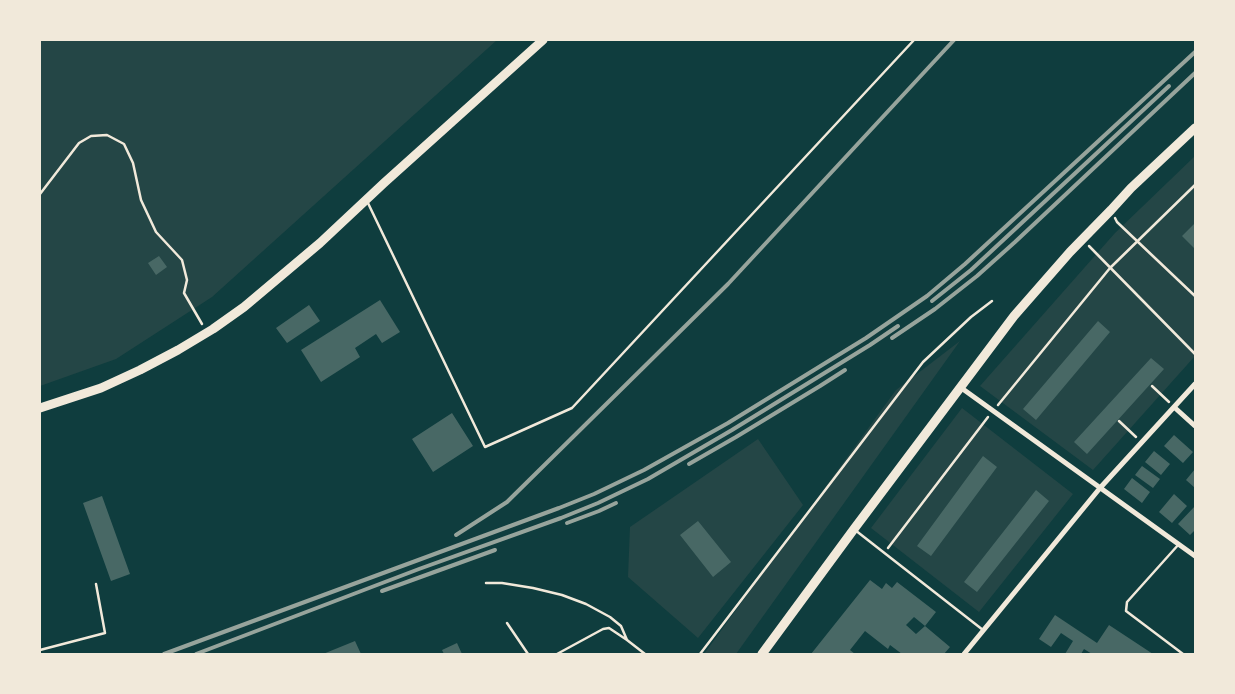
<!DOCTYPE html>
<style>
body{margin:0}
#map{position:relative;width:1235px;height:694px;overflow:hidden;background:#0f3d3e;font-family:Jost,sans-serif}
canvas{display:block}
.frame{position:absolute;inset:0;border:41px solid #f1e9da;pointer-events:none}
</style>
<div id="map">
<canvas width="1235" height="694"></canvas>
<div class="frame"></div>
</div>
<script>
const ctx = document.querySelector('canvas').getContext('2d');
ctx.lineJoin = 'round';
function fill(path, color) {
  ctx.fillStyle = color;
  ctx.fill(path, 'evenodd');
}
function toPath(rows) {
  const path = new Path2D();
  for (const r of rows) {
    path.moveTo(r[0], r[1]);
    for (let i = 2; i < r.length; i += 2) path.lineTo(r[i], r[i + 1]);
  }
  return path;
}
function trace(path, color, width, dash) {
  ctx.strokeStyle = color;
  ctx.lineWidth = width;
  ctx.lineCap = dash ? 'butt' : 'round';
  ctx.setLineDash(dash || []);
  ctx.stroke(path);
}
const green = toPath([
 [40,40,497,40,212,297,116,359,40,386],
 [1195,156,1195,356,1093,470,980,386,1115,233],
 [960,341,736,654,704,654,896,390],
 [962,408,1073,494,979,612,871,528],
 [758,439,803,505,698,638,628,577,630,527]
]);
const building = toPath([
 [1195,223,1195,246,1194,248,1182,236],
 [159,256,167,267,156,275,148,263],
 [380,300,400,332,382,343,376,334,355,348,360,357,321,382,301,350],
 [309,305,320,321,287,343,276,328],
 [1098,321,1110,332,1036,420,1023,409],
 [1151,358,1164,369,1087,454,1074,442],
 [452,413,473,446,433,472,412,439],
 [1174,435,1193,452,1183,463,1164,446],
 [1154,451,1170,464,1161,475,1145,462],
 [983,456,997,467,931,556,917,546],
 [1142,466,1160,479,1153,488,1135,475],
 [1195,469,1195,488,1186,480],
 [1132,478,1150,492,1142,503,1124,489],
 [1036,490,1049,501,977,592,964,582],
 [1174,494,1187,506,1172,523,1159,512],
 [102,496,130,574,111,581,83,503],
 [1195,506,1195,530,1190,535,1178,524],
 [698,521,731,562,713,577,680,535],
 [870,580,882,589,886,583,892,588,897,582,936,612,925,626,950,647,944,654,902,654,890,645,888,649,865,631,850,650,855,654,811,654],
 [914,617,925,626,916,634,906,625],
 [1055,615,1097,643,1109,625,1153,654,1092,654,1084,649,1081,654,1065,654,1073,641,1061,633,1051,647,1039,639],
 [355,641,361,654,323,654],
 [457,643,462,654,444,654,442,650]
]);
const path = toPath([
 [40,194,79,143,91,136,107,135,124,144,133,163,141,200,156,232,182,260,187,280,184,293,202,324],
 [1115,218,1117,222,1195,296],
 [1089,246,1195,354],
 [1152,386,1169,402],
 [998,405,1110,268,1195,185],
 [1119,421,1136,437],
 [888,548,988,417],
 [700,654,923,362,971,317,992,301]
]);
const service = toPath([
 [367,201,485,447,572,408,914,40],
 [855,530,983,630],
 [1179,544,1127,602,1126,611,1183,654],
 [486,583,502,583,533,588,562,595,586,604,610,617,621,626,627,640],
 [507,623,528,654],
 [40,650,105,633,96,584],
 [557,654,603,629,609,628,627,640,645,654]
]);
const minor = toPath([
 [960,387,1195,556],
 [1174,407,1195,426],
 [964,654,1100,488,1195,384]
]);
const primary = toPath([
 [40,408,101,388,140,370,178,350,213,329,244,307,320,243,384,183,543,40],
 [762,654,854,529,1014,316,1070,252,1111,210,1131,188,1195,128]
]);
const rail = toPath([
 [932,301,971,270,1169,86],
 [892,338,935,309,977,276,1015,242,1195,73],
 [689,464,736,437,820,386,845,370],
 [567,523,599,511,616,503],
 [456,535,507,502,728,284,954,40],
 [382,591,495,550],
 [164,654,559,508,594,494,644,470,728,423,866,338,927,296,965,264,1195,52],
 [196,654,419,569,561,518,598,503,648,479,732,430,870,345,898,326]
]);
fill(green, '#244646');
fill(building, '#486865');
trace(path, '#f1e9da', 2.5);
trace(service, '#f1e9da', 2.5);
trace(minor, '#f1e9da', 5);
trace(primary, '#f1e9da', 9);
trace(rail, '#97a49c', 4);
</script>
